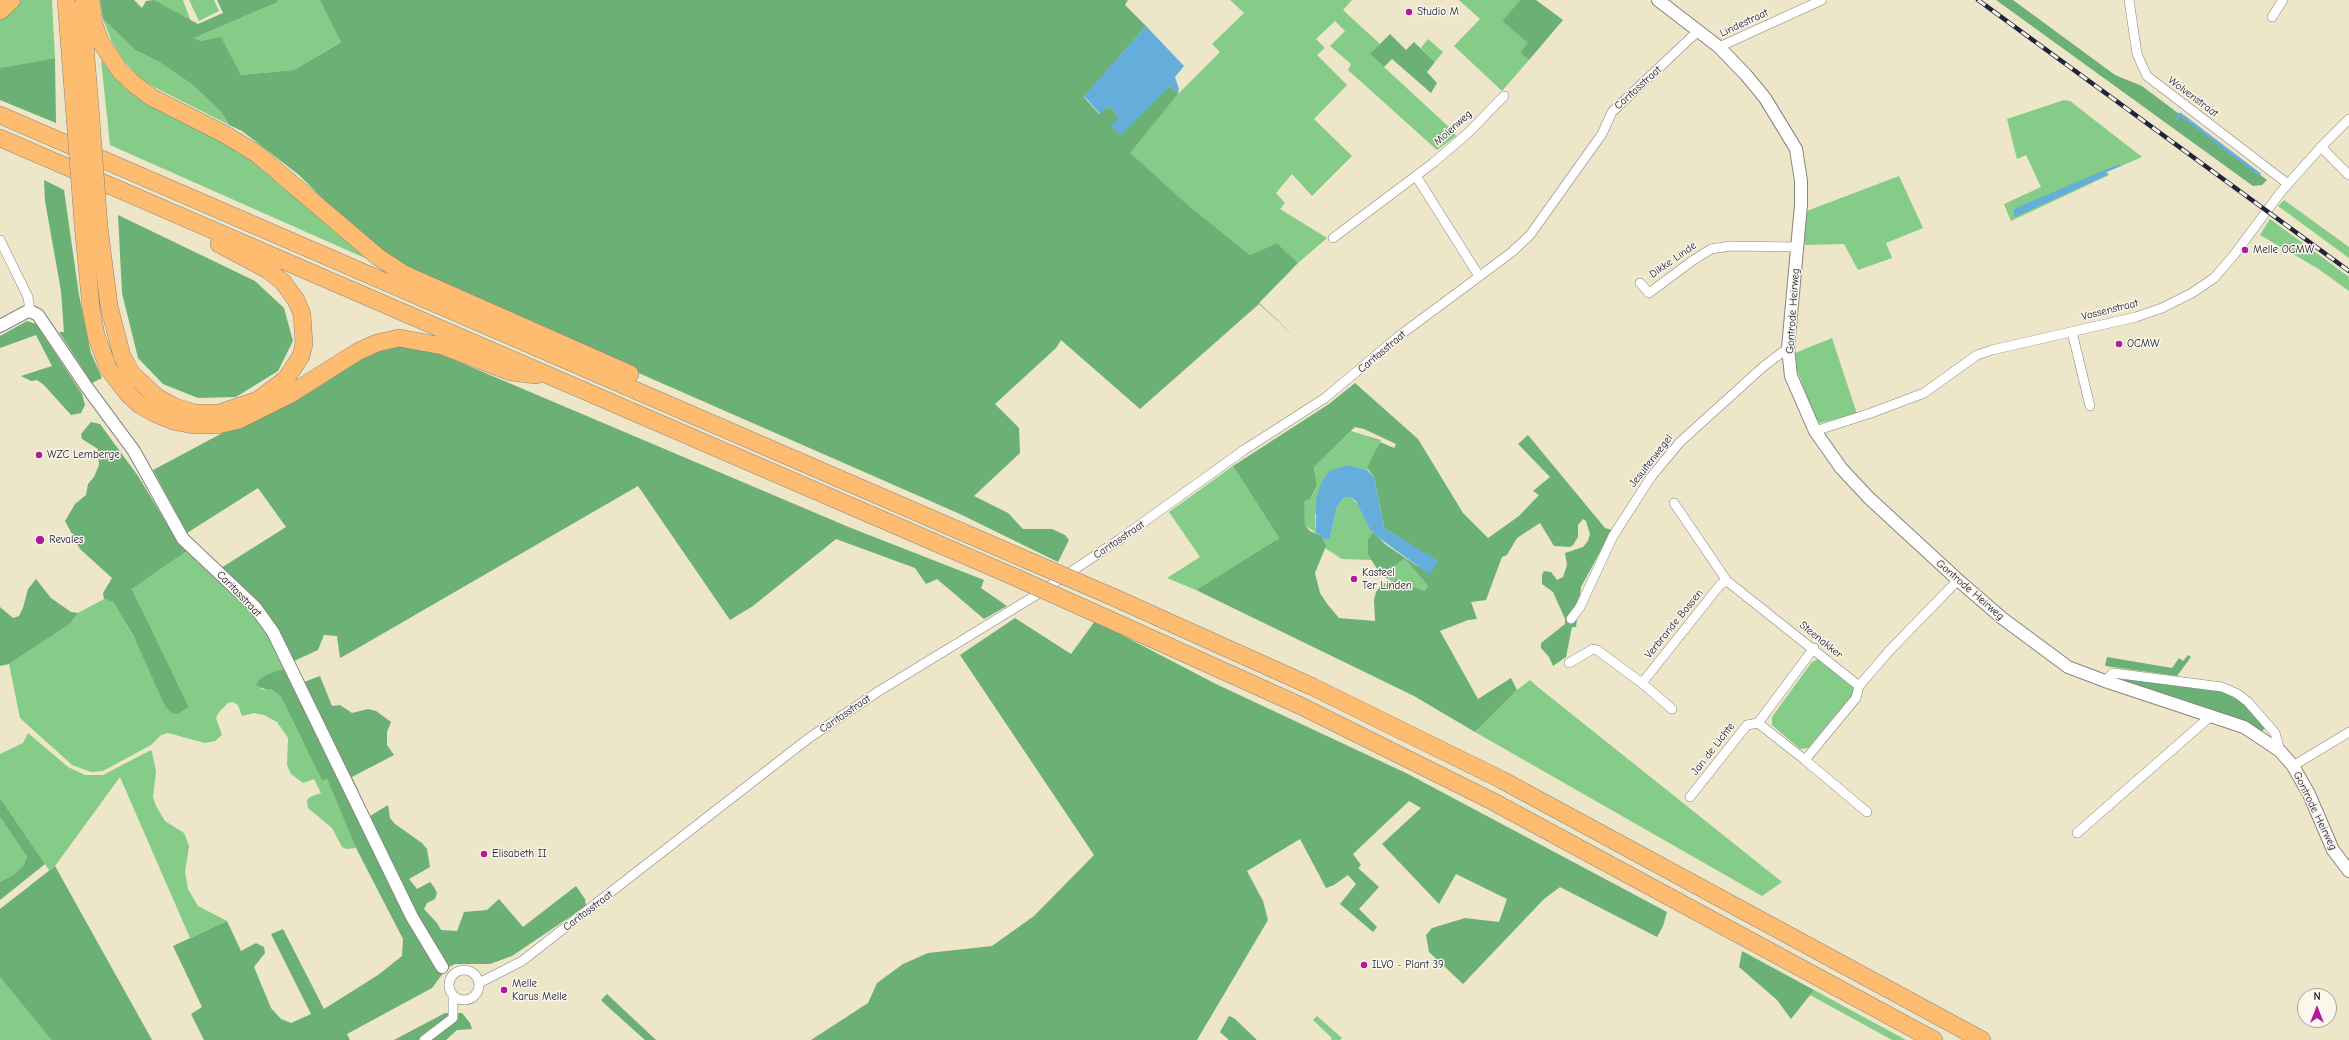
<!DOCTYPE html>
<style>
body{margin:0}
#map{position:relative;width:2349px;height:1040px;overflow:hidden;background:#ede6c9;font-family:"Comic Neue",sans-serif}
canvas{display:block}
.north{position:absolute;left:2297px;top:988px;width:40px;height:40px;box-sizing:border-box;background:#fbf7ec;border:1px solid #a4a2a5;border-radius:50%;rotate:0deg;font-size:11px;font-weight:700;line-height:16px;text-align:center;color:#22223b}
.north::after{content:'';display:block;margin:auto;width:14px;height:18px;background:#b5179e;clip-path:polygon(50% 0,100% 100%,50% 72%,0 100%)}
</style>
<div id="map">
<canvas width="2349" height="1040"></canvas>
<div class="north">N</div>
</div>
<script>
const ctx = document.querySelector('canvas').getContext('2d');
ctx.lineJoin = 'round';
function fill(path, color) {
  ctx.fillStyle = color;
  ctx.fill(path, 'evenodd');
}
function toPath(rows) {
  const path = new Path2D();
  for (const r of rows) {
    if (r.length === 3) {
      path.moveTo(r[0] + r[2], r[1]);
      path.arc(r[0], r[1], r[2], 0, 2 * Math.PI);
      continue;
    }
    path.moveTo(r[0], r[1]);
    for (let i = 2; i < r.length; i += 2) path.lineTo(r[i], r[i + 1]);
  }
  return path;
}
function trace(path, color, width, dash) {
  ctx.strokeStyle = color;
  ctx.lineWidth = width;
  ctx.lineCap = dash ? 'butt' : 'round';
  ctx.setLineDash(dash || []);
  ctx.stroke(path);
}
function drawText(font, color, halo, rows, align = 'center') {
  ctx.font = font + ' "Comic Neue",sans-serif';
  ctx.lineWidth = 3;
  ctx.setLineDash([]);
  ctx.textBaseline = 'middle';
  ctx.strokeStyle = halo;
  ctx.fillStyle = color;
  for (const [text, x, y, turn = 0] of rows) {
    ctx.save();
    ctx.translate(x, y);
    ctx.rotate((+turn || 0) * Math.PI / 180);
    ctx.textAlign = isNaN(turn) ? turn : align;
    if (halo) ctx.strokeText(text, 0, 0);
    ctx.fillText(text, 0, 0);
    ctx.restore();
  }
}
const green = toPath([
 [19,0,52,0,55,58,0,68,0,19],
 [154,0,183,0,191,22,173,11],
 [189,0,214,0,219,11,199,21],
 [277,0,320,0,342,41,294,70,241,75,221,38,201,41,194,38,278,2],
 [1230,0,1352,0,1343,10,1380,44,1371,55,1449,127,1456,136,1437,150,1348,70,1351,64,1330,46,1345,31,1335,21,1316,39,1325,48,1317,55,1347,85,1314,119,1352,156,1312,196,1292,174,1276,193,1285,203,1280,209,1327,238,1298,263,1277,243,1250,255,1188,205,1129,153,1178,94,1220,52,1212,44,1244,13],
 [1459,0,1520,0,1502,21,1529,43,1520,53,1529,60,1502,91,1454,46,1480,19],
 [103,19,135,50,159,62,193,85,222,113,229,125,154,87,139,77,124,61,111,40],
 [1428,39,1443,52,1435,62,1421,48],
 [101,60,124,87,144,103,230,144,296,195,367,259,110,145],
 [2064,100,2070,101,2142,157,2107,172,2109,175,2011,221,2004,204,2041,187,2026,155,2017,159,2007,119],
 [1899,176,1923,228,1886,243,1892,258,1858,270,1844,244,1805,245,1804,212],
 [2284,200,2349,247,2349,258,2278,206],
 [2270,219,2349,277,2349,291,2317,268,2260,235],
 [1832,338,1857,414,1820,423,1814,417,1806,394,1797,370,1795,353],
 [1351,431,1381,440,1367,470,1348,465,1315,515,1316,533,1305,525,1304,512,1304,502,1310,499,1317,487,1314,467],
 [1233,466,1279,538,1196,590,1167,578,1200,557,1169,512],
 [1350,497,1359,505,1373,532,1368,546,1368,555,1371,560,1342,559,1325,548,1324,540,1330,538,1337,506,1344,498],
 [187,551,248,607,262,624,287,670,260,689,267,690,271,689,281,697,322,781,327,779,356,848,346,849,342,847,332,828,308,808,307,800,310,797,321,793,314,779,303,783,291,774,287,765,288,738,277,722,264,715,254,713,242,716,238,705,233,702,228,703,219,712,216,718,222,735,215,741,205,743,168,733,161,735,151,745,103,771,91,772,72,765,20,718,9,664,70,624,78,613,104,599,113,602,178,714,189,707,132,589],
 [1405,559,1428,586,1425,591,1397,580,1391,581,1379,574,1378,570,1383,573],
 [1818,659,1853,687,1854,693,1808,748,1800,749,1772,725,1772,717,1812,662],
 [1530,680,1539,688,1782,882,1762,896,1475,732,1517,690],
 [28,733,68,767,85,775,103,775,151,750,152,752,156,771,153,797,156,806,165,821,184,833,189,846,185,872,188,889,198,906,227,921,190,938,120,777,55,866,49,870,0,798,0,754,23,743],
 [0,817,27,857,24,864,16,873,0,882],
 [0,977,51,1040,0,1040],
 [1814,990,1906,1040,1892,1040,1810,995],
 [1317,1016,1342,1038,1340,1040,1331,1040,1332,1038,1313,1020]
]);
const forest = toPath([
 [100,0,134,0,142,8,146,1,154,0,198,24,223,13,217,0,277,0,278,2,194,38,201,41,221,37,241,75,294,70,341,42,320,0,1128,0,1125,5,1146,26,1084,97,1099,114,1109,106,1119,117,1171,86,1178,94,1130,153,1188,205,1250,255,1277,243,1298,263,1259,303,1298,339,1259,304,1140,409,1061,340,1056,348,995,404,1019,428,1020,453,974,496,1008,513,1023,529,1052,529,1065,535,1069,540,1058,562,960,514,397,267,368,244,299,175,242,131,229,125,222,113,193,85,159,62,135,50,103,19],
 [1520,0,1536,0,1563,20,1529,60,1520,53,1528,43,1502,21],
 [1996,0,2013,0,2115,75,2142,86,2267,180,2262,185,2253,186],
 [1390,34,1406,50,1414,42,1435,62,1427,72,1437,83,1431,93,1392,59,1384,67,1370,54],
 [55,58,56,123,0,100,0,68],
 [44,180,64,190,79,295,91,353,102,378,92,383,59,332,64,332,61,291,45,201],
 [118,215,255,281,284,308,293,341,278,371,236,397,198,398,163,384,138,358,122,293],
 [27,321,36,324,82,394,85,405,81,413,71,415,44,385,37,380,31,381,21,376,52,366,36,335,0,348,0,336],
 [384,347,424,347,851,528,984,580,981,588,1007,606,984,619,937,579,926,584,915,568,836,539,753,606,730,620,638,486,351,652,340,658,337,636,324,635,318,650,294,661,263,607,221,568,286,527,258,488,187,533,153,470],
 [1355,383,1418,439,1463,513,1488,538,1519,516,1539,495,1533,491,1550,477,1518,444,1528,435,1605,528,1612,530,1581,587,1576,627,1572,627,1566,657,1553,666,1549,657,1541,648,1541,643,1565,624,1565,619,1553,592,1542,584,1542,575,1544,571,1551,572,1557,580,1563,577,1567,565,1565,553,1583,547,1588,541,1590,534,1586,521,1583,519,1578,525,1578,537,1573,545,1570,547,1554,546,1540,523,1517,538,1507,555,1502,557,1486,600,1471,602,1477,619,1468,620,1440,631,1478,699,1511,678,1517,690,1475,732,1414,696,1196,590,1279,538,1233,466,1329,404],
 [1355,427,1364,429,1396,444,1394,448,1380,442,1367,468,1374,477,1384,528,1437,561,1417,566,1385,544,1373,532,1368,540,1368,555,1378,570,1383,573,1405,559,1428,586,1425,591,1396,580,1382,584,1376,592,1374,600,1375,621,1339,618,1328,605,1320,593,1315,573,1326,546,1322,536,1310,531,1305,525,1304,502,1310,499,1317,486,1314,467],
 [91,422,100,424,138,476,164,519,187,551,132,589,189,707,178,714,172,713,165,706,135,639,113,602,104,599,103,593,112,578,80,549,65,521,75,504,86,495,88,484,94,477,99,465,98,449,82,439,81,434],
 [36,579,51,598,71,612,78,613,70,624,9,664,0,666,0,607,13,618,19,616,23,608,28,589],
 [1015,618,1071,654,1095,621,1216,684,1408,774,1667,912,1663,926,1657,937,1560,887,1544,899,1463,984,1429,952,1426,935,1432,928,1465,918,1499,922,1507,899,1456,874,1439,904,1382,844,1421,808,1409,801,1353,854,1361,865,1358,868,1379,887,1359,909,1377,927,1373,932,1340,904,1356,884,1348,875,1334,885,1326,888,1300,839,1247,871,1263,901,1268,920,1197,1040,811,1040,868,1003,877,983,903,964,928,953,992,946,1034,916,1094,855,960,655],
 [2188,655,2191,657,2177,676,2105,666,2107,657,2172,668,2179,658,2183,661],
 [280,670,287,670,304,682,320,676,332,706,340,705,352,713,368,709,376,711,391,722,387,732,387,745,394,755,352,777,370,816,388,805,390,818,395,824,422,843,427,849,430,867,409,879,417,889,430,882,434,887,437,893,435,899,427,903,424,909,437,923,441,930,457,931,464,912,487,910,499,899,523,927,576,886,585,899,586,906,512,956,490,964,455,964,447,968,432,988,347,1034,350,1040,204,1040,191,1014,202,1007,173,946,227,921,241,951,256,943,264,947,265,953,254,967,271,1008,281,1019,291,1023,311,1014,271,934,283,929,324,1009,378,975,402,956,403,939,355,846,327,779,322,781,281,697,271,689,267,690,256,685,260,679,266,675],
 [2125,678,2222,691,2250,707,2265,728,2262,731,2232,717,2124,682],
 [0,798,45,864,0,900,0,882,16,873,24,864,27,857,0,817],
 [55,866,152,1040,51,1040,0,977,0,909],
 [1742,951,1814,990,1791,1019,1777,1000,1739,967],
 [607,994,656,1040,645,1040,606,1005,601,1000],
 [445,1013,462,1013,470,1023,472,1029,457,1030,446,1040,394,1040],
 [1229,1016,1234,1018,1257,1040,1229,1040,1220,1032]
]);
const water = toPath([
 [1146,26,1184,66,1175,77,1179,89,1178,94,1170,86,1120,135,1111,126,1119,117,1109,106,1100,114,1084,96],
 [2119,164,2121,166,2106,172,2107,175,2015,217,2014,215,2014,210,2016,208],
 [1348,465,1367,470,1374,477,1384,528,1438,561,1430,575,1379,538,1370,529,1356,501,1350,497,1344,498,1337,506,1330,538,1324,540,1322,536,1316,533,1316,500,1321,484,1329,471]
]);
const stream = toPath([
 [2176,119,2180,114,2259,174]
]);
const minor = toPath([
 [2129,0,2137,54,2147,76,2288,184],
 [2272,17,2283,0],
 [1719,47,1822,0],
 [2321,147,2349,175],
 [1416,176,1479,276],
 [1333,238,1433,163,1468,133,1504,96],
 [0,240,28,297,30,311],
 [1640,283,1649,293,1692,261,1711,249,1730,246,1798,247],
 [2072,332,2090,406],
 [1815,431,1871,413,1924,393,1977,355,1992,350,2136,317,2162,308,2192,293,2214,278,2234,255,2280,193,2321,147,2349,119],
 [1674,503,1727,581,1859,686],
 [1571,619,1580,607,1613,536,1651,477,1680,442,1764,366,1788,348],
 [1569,663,1593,649,1597,650,1642,683,1720,585,1727,581],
 [2105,681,2113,673,2222,687,2238,694,2248,702,2275,733,2280,751],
 [1642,683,1672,709],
 [1758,723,1814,648],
 [1805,760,1867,812],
 [2293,766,2349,732],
 [1690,797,1747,725,1758,723,1805,760,1856,698,1859,686,1890,650,1958,580],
 [2077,833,2212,715],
 [464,985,15],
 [479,983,522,961,809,738,879,691,1033,597,1120,539,1244,450,1325,398,1399,336,1512,252,1530,235,1602,134,1612,112,1698,31],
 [424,1040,453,1018,453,996]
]);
const tertiary = toPath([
 [1658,0,1719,47,1746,75,1765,98,1796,149,1801,181,1801,205,1788,348,1791,376,1815,431,1841,468,1869,498,1958,580,2002,618,2068,667,2105,681,2244,727,2280,751,2293,766,2309,794,2333,850,2349,871],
 [0,326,26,312,30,311,38,315,86,386,134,451,183,539,255,607,273,632,412,917,442,967]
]);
const motorway = toPath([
 [66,0,75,117],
 [91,0,94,24,100,41,120,71,134,84,151,97,226,135,257,154,378,257,404,274,630,374],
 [82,7,91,120],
 [0,11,12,0],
 [0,115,1027,560],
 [0,138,1017,578],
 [83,224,91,308,96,335,108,368,128,394,140,405,154,413,173,421,193,425,217,425,239,420,289,395,357,352,377,343,399,338,443,346,511,372,536,375],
 [99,227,109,306,122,356,132,374,158,398,175,407,195,413,219,413,258,400,286,379,301,356,304,344,302,314,296,300,283,282,268,270,219,244],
 [1113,597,1313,687,1502,780,1982,1040],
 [1106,618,1301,706,1492,801,1934,1040]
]);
const rail = toPath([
 [1978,0,2349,271]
]);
const motorwayBridge = toPath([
 [75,117,83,224],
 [91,120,99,227],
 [1027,560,1113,597],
 [1017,578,1106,618]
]);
const markers = [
 [1409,12,4,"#b5179e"],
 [2245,250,4,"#b5179e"],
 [2119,344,4,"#b5179e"],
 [39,455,4,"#b5179e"],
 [40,540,5,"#b5179e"],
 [1354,579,4,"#b5179e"],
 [484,854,4,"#b5179e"],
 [1364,965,4,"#b5179e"],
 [504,990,4,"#b5179e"]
];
const poiNames = [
 ["Studio M",1417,12],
 ["Melle OCMW",2253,250],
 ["OCMW",2127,344],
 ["WZC Lemberge",47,455],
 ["Revales",49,540],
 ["Kasteel",1362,573],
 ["Ter Linden",1362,586],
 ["Elisabeth II",492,854],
 ["ILVO - Plant 39",1372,965],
 ["Melle",512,984],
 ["Karus Melle",512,997]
];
const streetNames = [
 ["Lindestraat",1744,23,-25],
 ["Caritasstraat",1638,88,-42],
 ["Wolvenstraat",2193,97,37],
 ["Molenweg",1453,128,-42],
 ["Dikke Linde",1673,260,-35],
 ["Vossenstraat",2110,310,-14],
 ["Gontrode Heirweg",1793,311,-86],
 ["Caritasstraat",1382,352,-40],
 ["Jesuitenwegel",1651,461,-52],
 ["Caritasstraat",1119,540,-34],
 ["Gontrode Heirweg",1970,590,41],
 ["Caritasstraat",239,594,46],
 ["Verbrande Bossen",1674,624,-51],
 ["Steenakker",1821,640,39],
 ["Caritasstraat",845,714,-34],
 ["Jan de Lichte",1713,749,-52],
 ["Gontrode Heirweg",2315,811,64],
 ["Caritasstraat",588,911,-37]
];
fill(green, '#84cc87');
fill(forest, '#6bb074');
fill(water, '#65aedc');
trace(stream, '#65aedc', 3);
trace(minor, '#888482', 10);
trace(tertiary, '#888482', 14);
trace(motorway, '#888482', 18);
trace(minor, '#fff', 9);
trace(tertiary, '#fff', 12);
trace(motorway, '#fdbc70', 17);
trace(rail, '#22223b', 4.5);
trace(rail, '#fbf7ec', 3, [9]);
trace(motorwayBridge, '#888482', 18, []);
trace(motorwayBridge, '#fdbc70', 17);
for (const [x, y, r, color] of markers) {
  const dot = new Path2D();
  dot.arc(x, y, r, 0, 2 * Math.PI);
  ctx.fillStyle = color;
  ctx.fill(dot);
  trace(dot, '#fbf7ec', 1.5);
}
drawText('11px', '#22223b', '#fbf7ec', poiNames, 'left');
drawText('11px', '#22223b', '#fbf7ec', streetNames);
</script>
